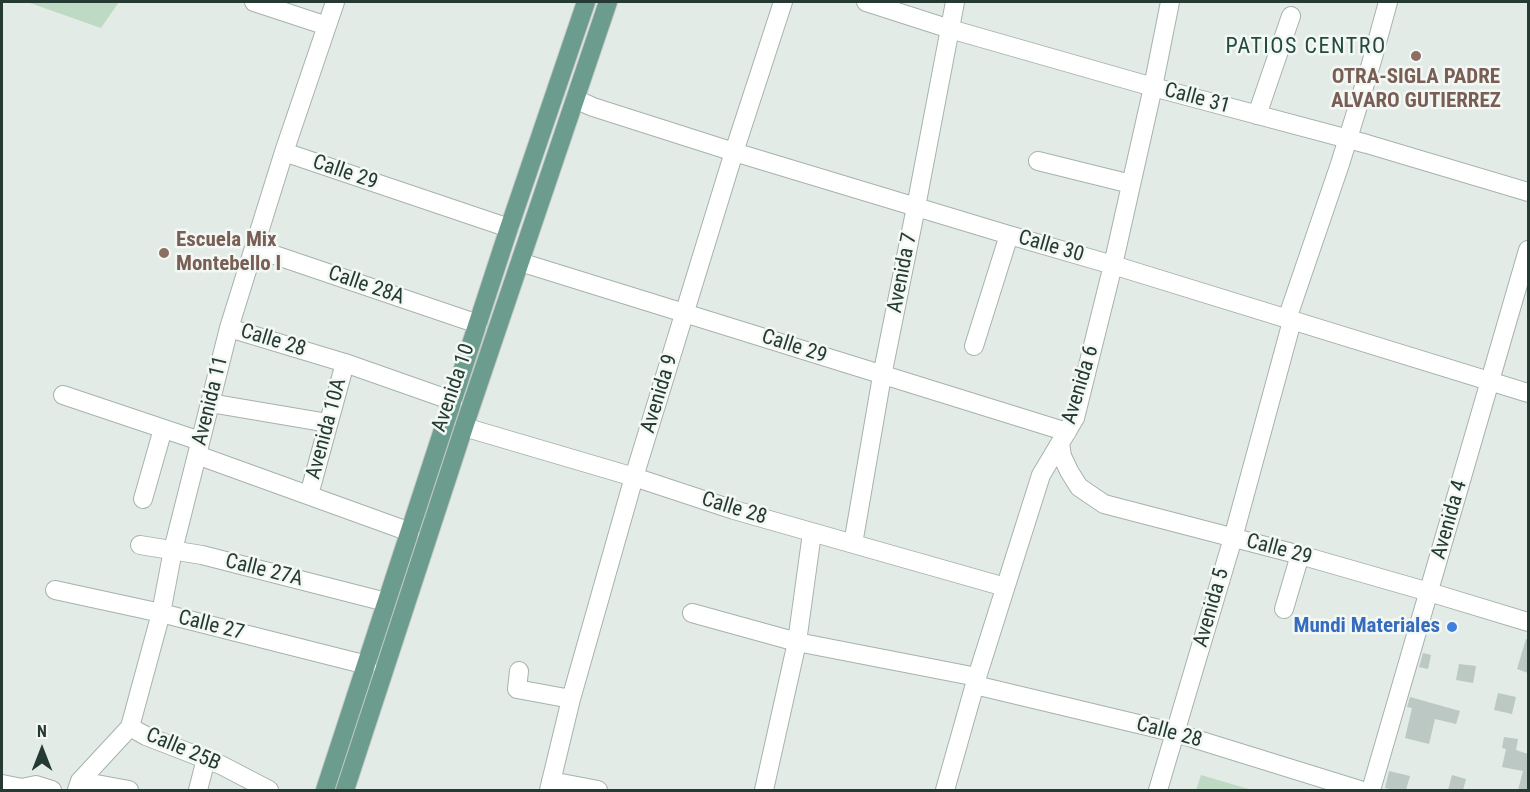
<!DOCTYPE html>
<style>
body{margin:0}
#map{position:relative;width:1530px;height:792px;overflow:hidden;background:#e3ebe7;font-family:"Roboto Condensed",sans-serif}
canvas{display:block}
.frame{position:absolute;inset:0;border:3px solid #253a33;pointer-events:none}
.north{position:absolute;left:12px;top:720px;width:60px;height:60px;-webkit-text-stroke:4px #f3f8f5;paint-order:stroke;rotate:0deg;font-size:16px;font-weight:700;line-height:24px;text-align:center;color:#253a33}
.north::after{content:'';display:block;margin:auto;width:21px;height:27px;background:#253a33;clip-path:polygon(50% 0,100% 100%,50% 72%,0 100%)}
</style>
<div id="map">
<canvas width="1530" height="792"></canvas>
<div class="frame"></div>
<div class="north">N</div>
</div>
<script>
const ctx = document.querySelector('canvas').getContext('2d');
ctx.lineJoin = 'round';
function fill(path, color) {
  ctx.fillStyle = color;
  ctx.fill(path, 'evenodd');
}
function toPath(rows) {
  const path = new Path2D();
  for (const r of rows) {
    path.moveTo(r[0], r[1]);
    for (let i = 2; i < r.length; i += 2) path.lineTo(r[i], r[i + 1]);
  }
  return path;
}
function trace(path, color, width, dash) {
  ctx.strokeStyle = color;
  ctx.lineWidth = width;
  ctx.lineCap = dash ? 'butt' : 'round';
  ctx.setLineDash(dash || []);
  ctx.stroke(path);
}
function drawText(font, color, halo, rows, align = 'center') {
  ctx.font = font + ' "Roboto Condensed",sans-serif';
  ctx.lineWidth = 5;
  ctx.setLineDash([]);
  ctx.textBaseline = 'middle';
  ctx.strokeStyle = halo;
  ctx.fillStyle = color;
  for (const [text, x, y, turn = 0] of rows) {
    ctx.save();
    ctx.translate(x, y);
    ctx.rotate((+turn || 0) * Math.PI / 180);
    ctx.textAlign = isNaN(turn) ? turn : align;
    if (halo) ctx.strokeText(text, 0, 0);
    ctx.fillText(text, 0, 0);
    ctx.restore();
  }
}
const green = toPath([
 [27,2,119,2,101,28],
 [1201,775,1252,790,1196,790]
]);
const building = toPath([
 [1526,639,1528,639,1528,673,1517,669],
 [1423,653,1431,655,1428,669,1419,667],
 [1459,664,1476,666,1473,683,1456,680],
 [1498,693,1516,697,1512,714,1494,710],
 [1410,697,1460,711,1456,724,1435,719,1429,744,1405,738,1412,708,1407,707],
 [1504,737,1518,739,1516,750,1528,754,1528,790,1518,790,1523,771,1502,767,1506,749,1502,748],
 [1389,771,1410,776,1406,790,1395,790,1385,788],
 [1452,775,1466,779,1463,790,1448,790]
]);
const minor = toPath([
 [254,2,327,26],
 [866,2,950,29,1153,87,1367,144,1528,192],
 [575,99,593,107,734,152,1009,235,1113,265,1528,393],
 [1257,115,1291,16],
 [284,152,509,228],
 [1038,161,1131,184],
 [254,248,478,324],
 [520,262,1067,432],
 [1287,319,1340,164,1371,64,1388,2],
 [229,328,345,363,453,401],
 [974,346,1009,235],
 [63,395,200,441],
 [210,403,328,423],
 [464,427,634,477,734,510,1005,587],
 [1060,443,1062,456,1069,471,1079,487,1104,504,1300,555,1429,592,1528,622],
 [197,455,410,532],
 [309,495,345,363],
 [143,499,163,429],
 [853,544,882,376,916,207,955,2],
 [140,545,202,555,386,602],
 [55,590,161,613,367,665],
 [1284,609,1300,555],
 [692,613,797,642,977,677],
 [519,671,517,689,571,699],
 [975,685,1176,733,1360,790],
 [130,727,146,736,221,765,269,790],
 [80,781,129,790],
 [551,781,598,790],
 [2,784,22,788,36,785,52,790],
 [77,790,80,781,130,727,161,613,173,550,229,328,284,152,335,2],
 [198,790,206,759],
 [549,790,571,699,634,477,734,152,783,2],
 [764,790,797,642,812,533],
 [945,790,977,677,1041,475,1075,418,1113,265,1153,87,1170,2],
 [1158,790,1233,538,1292,321],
 [1371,790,1528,250]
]);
const major = toPath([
 [325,790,509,228,586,2],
 [345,790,464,427,608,2]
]);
const markers = [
 [1416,56,6,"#8d6e63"],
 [164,253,6,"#8d6e63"],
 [1452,627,6,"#3f7fe0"]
];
const educationNames = [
 ["OTRA-SIGLA PADRE",1416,78],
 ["ALVARO GUTIERREZ",1416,102],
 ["Escuela Mix",176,241,"left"],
 ["Montebello I",176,265,"left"]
];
const streetNames = [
 ["Calle 31",1197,99,15],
 ["Calle 29",345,173,19],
 ["Calle 30",1051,247,16],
 ["Avenida 7",903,273,-79],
 ["Calle 28A",366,286,19],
 ["Calle 28",273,341,17],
 ["Calle 29",794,347,18],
 ["Avenida 6",1081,385,-73],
 ["Avenida 10",454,388,-71],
 ["Avenida 9",660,394,-73],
 ["Avenida 11",211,401,-76],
 ["Avenida 10A",327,429,-75],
 ["Calle 28",734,509,17],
 ["Avenida 4",1450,520,-74],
 ["Calle 29",1279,550,15],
 ["Calle 27A",264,571,14],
 ["Avenida 5",1212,608,-74],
 ["Calle 27",211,626,14],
 ["Calle 28",1169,733,15],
 ["Calle 25B",183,750,23]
];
const shopNames = [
 ["Mundi Materiales",1440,627]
];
const neighbourhoodNames = [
 ["PATIOS CENTRO",1306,47]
];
fill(green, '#bedac4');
fill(building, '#bbc8c3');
trace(minor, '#a6b2ad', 20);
trace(major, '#c2c8c6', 20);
trace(minor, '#fff', 18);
trace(major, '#6c9c8d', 18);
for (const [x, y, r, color] of markers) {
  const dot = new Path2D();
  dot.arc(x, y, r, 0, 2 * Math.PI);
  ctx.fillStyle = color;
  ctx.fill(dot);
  trace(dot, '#f3f8f5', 2);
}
drawText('bold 21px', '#785e54', '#f3f8f5', educationNames);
drawText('21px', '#253a33', '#f3f8f5', streetNames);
drawText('bold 21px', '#366cbe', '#f3f8f5', shopNames, 'right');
ctx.letterSpacing = '1.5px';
drawText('22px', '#234a3f', '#f3f8f5', neighbourhoodNames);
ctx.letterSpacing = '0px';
</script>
